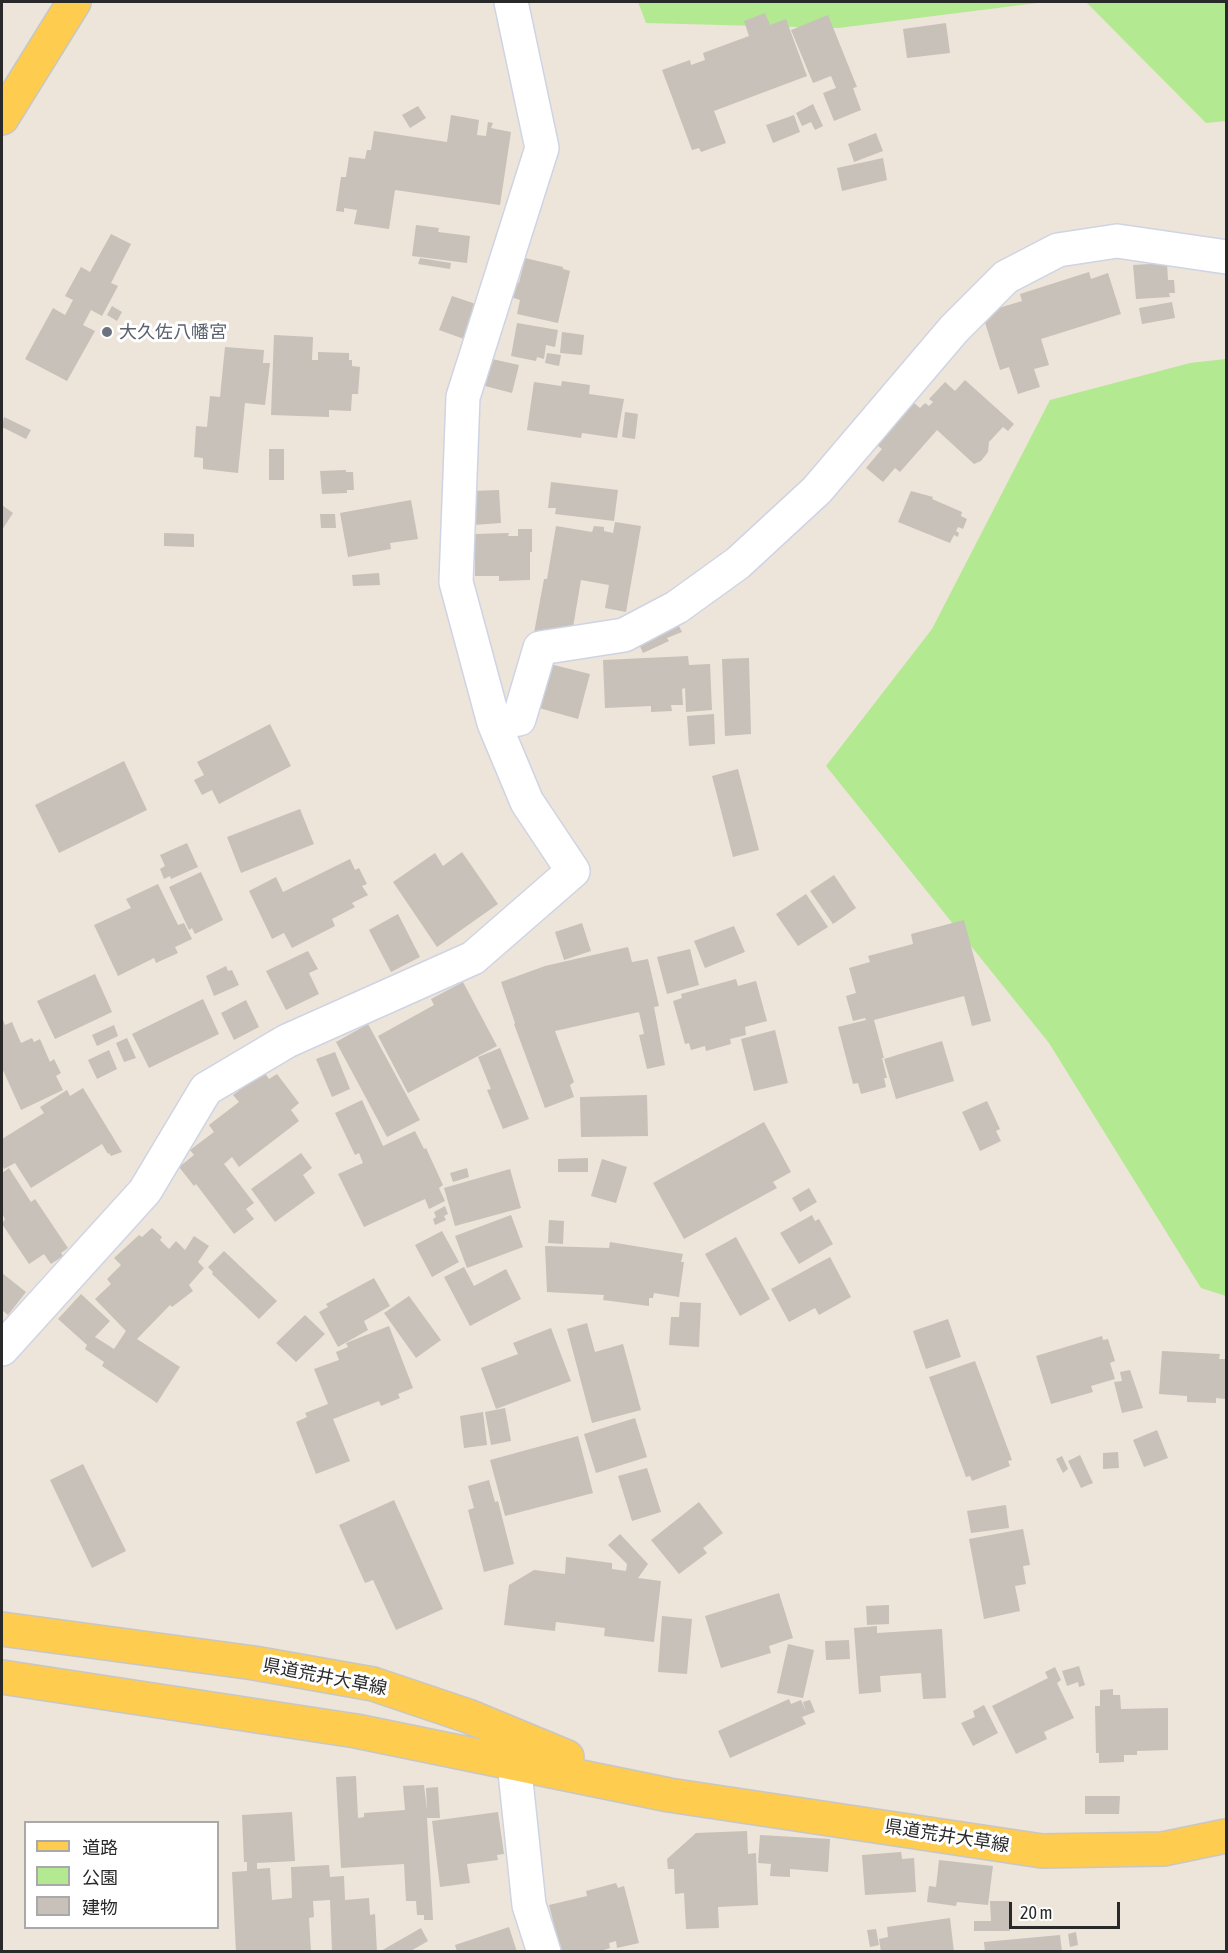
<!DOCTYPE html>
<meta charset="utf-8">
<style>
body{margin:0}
#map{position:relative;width:1228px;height:1953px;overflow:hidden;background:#ede4da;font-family:"Asap Condensed","Noto Sans JP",sans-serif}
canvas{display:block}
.frame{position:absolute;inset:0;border:3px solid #292929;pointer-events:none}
.legend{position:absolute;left:24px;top:1821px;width:195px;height:108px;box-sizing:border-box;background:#fff;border:2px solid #a9a9a9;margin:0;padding:8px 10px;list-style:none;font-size:18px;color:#292929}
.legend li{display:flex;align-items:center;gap:12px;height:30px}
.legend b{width:30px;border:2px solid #a9a9a9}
.scale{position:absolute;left:1009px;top:1902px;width:111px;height:27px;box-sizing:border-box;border:3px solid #292929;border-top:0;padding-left:8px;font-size:18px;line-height:21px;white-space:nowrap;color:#292929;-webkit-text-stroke:4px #fff;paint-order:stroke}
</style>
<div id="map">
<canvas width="1228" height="1953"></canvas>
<div class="frame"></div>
<ul class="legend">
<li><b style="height:8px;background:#fecc4e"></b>道路</li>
<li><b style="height:16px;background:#b3e990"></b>公園</li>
<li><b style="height:16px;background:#c8c1b9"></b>建物</li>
</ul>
<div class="scale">20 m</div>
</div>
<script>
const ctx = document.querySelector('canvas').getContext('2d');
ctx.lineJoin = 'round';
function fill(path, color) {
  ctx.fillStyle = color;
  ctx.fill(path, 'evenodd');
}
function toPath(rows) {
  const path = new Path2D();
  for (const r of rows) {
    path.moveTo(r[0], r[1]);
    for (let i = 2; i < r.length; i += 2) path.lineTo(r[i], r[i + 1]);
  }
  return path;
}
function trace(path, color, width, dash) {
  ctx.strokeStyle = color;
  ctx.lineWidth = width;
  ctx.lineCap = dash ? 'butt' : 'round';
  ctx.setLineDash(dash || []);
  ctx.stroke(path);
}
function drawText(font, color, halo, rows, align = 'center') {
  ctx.font = font + ' "Asap Condensed","Noto Sans JP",sans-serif';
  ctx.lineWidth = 6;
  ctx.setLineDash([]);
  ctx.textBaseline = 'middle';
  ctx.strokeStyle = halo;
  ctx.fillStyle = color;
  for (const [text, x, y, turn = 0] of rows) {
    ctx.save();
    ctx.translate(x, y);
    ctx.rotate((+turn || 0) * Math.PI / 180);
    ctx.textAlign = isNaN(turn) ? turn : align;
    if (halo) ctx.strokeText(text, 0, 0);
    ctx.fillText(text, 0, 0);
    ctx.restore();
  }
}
const green = toPath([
 [638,2,1045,2,838,28,646,23],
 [1086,2,1226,2,1226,121,1206,123],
 [1226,359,1226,1296,1201,1288,1049,1043,826,766,932,629,1050,400,1190,363]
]);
const building = toPath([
 [765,13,770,25,786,19,807,76,714,111,726,143,701,152,699,148,692,150,662,70,690,60,691,65,705,60,703,53,749,36,744,21],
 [828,15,857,87,853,88,861,110,834,121,823,93,836,88,831,76,813,83,791,30],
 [946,23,950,53,907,58,903,29],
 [813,104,823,126,815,130,811,122,802,126,796,113],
 [418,106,426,118,410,128,402,115],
 [451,115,479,120,477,135,486,136,488,122,493,123,491,128,511,132,500,205,395,190,389,229,354,224,357,210,344,208,344,212,336,211,341,177,346,177,349,157,365,159,367,150,371,150,374,131,447,142],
 [794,115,800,132,773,143,766,125],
 [876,133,883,151,854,162,848,144],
 [883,158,887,180,842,191,837,168],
 [416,225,439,228,438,232,470,236,467,263,412,256],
 [111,234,131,244,111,283,118,286,102,316,91,310,83,325,95,331,67,381,25,359,53,308,65,315,73,300,65,296,81,267,90,272],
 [420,258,451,263,450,269,418,264],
 [525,258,563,267,563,269,570,271,558,323,517,314,520,300,511,297,514,282,519,283],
 [1167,263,1168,280,1174,280,1175,293,1169,293,1170,297,1136,299,1133,265],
 [1089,272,1091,279,1108,273,1121,314,1041,339,1049,365,1034,369,1040,387,1018,394,1009,367,1000,370,982,313,1022,301,1020,294],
 [452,296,476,304,464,339,439,330],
 [1172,302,1175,318,1142,324,1139,308],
 [112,306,122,312,117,321,107,315],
 [517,323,558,330,555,347,546,345,544,359,537,357,536,361,511,356],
 [562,332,584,335,582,355,560,353],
 [274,335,313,337,312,360,318,360,318,352,349,353,349,360,352,360,352,366,360,367,358,394,352,394,351,411,329,410,329,417,271,415],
 [225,347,264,350,263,363,270,363,265,405,245,403,238,473,203,469,203,458,194,457,196,426,207,427,210,396,220,397],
 [547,353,561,355,559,366,545,363],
 [492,359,519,365,512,393,485,386],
 [965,380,1014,424,1008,431,1003,427,989,442,988,452,981,461,974,464,937,430,900,472,895,468,883,482,866,468,882,449,877,445,914,403,920,408,925,403,929,406,933,402,929,399,945,382,955,391],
 [562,381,590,385,589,394,624,399,617,438,582,433,581,438,527,430,534,382,561,386],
 [625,412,638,414,635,439,622,437],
 [4,417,31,430,26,439,2,427],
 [269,449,284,449,284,480,269,480],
 [346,470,346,472,353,472,354,490,347,490,347,493,322,494,320,471],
 [551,482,618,490,614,521,555,514,556,508,548,508],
 [499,490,501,523,473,525,472,491],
 [911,491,933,497,932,499,962,512,961,516,967,519,963,529,958,527,956,531,959,533,958,537,954,535,950,543,898,522],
 [411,500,418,539,390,543,391,549,348,557,340,513],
 [2,505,13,513,2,530],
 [320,514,335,514,336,528,321,528],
 [615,522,641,526,626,612,605,608,609,585,581,580,571,639,534,633,544,579,547,579,556,526,592,532,594,526,604,527,604,531,613,533],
 [518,529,532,529,532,552,530,552,530,580,499,581,499,576,475,576,475,534,509,533,508,536,518,536],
 [164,533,194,534,194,547,164,546],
 [379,573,380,585,353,586,352,575],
 [676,620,682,632,667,638,669,641,643,653,637,640],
 [688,656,689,665,710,664,712,710,686,712,685,688,682,689,683,705,671,705,672,711,651,712,651,706,605,708,603,660],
 [749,658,751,734,725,736,722,659],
 [550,664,590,674,578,719,539,708],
 [714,714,715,744,689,746,687,716],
 [270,724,291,766,219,804,212,790,202,795,194,780,204,775,197,762],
 [124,761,147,810,59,853,35,805],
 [738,769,759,850,733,857,712,776],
 [300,809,314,844,241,873,227,837],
 [187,843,198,867,171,879,170,876,164,879,160,869,165,866,160,855],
 [462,852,498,904,437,947,393,882,435,853,443,866],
 [350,859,355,870,359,868,367,884,362,886,368,895,352,903,355,907,332,919,335,926,292,948,284,933,272,939,249,891,276,877,283,892],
 [201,872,223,920,195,934,192,928,189,930,169,887],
 [834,875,856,908,833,924,810,891],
 [158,884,178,925,184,923,192,939,175,947,178,953,156,963,154,958,118,976,94,925,131,908,126,899],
 [806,894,828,927,798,946,776,914],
 [398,914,420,957,391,972,369,930],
 [964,920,991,1021,972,1026,964,996,874,1020,884,1058,882,1058,887,1078,884,1078,886,1087,861,1094,858,1083,853,1084,838,1027,866,1020,865,1018,853,1021,846,996,856,993,849,968,870,962,868,956,913,944,911,934],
 [582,923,591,951,564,960,555,932],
 [734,926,745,952,705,968,694,941],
 [628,947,632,962,648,959,659,1006,654,1007,665,1065,647,1069,639,1035,644,1034,639,1012,555,1031,574,1082,570,1085,574,1097,545,1108,514,1024,515,1023,501,982,545,966],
 [690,949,699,985,667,994,657,957],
 [308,951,318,969,309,973,319,994,286,1010,266,971],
 [226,966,228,971,232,970,239,985,214,996,206,976],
 [95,974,112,1012,55,1039,37,1001],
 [736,979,738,986,756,981,767,1021,745,1027,746,1035,730,1039,731,1044,706,1051,705,1046,691,1050,689,1043,685,1044,673,1001,682,998,681,994],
 [463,982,497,1046,408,1093,378,1036,434,1005,431,999],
 [203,999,219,1034,149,1068,132,1034],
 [246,1000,259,1027,234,1040,221,1013],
 [2,1017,5,1025,12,1022,21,1043,32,1038,34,1042,40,1039,50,1062,54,1059,61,1073,56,1076,63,1090,21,1110,2,1068],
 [368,1024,420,1120,387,1137,336,1042],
 [114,1025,118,1036,97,1046,92,1035],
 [775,1030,788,1083,754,1091,741,1039],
 [127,1038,136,1058,124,1062,116,1043],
 [942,1041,954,1081,896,1099,884,1059],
 [500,1048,529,1119,503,1129,487,1090,491,1089,478,1057],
 [109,1050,117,1069,97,1079,88,1060],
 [335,1052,350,1089,332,1097,316,1059],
 [264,1072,269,1079,277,1074,299,1103,291,1110,299,1121,239,1167,232,1157,224,1164,254,1203,246,1209,254,1219,234,1234,196,1184,194,1186,179,1167,194,1155,190,1150,214,1132,209,1125,239,1102,233,1095],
 [83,1088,122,1152,111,1156,109,1153,108,1154,102,1144,31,1188,15,1163,4,1169,2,1164,2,1139,44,1113,40,1107,67,1090,70,1096],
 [647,1095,648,1136,581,1137,580,1097],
 [362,1100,383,1146,415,1131,424,1149,426,1148,443,1185,439,1188,445,1201,429,1209,425,1199,364,1227,338,1174,363,1163,359,1153,355,1155,335,1113],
 [987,1101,1000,1129,996,1131,1001,1141,980,1151,962,1112],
 [764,1122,791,1172,773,1182,777,1188,684,1239,653,1183],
 [301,1153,312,1168,303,1175,315,1193,275,1222,251,1189],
 [588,1158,588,1172,558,1172,558,1159],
 [602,1159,627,1167,616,1203,591,1196],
 [9,1168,31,1202,35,1199,68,1248,61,1253,63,1256,51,1264,44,1254,29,1264,2,1224,5,1219,2,1213,2,1173],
 [467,1168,469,1177,453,1182,450,1173],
 [510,1169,521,1208,455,1226,444,1188],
 [809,1188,817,1202,800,1212,792,1198],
 [445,1206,448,1214,444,1216,446,1220,435,1225,433,1219,436,1217,434,1212],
 [511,1215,523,1247,467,1268,455,1236],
 [812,1215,815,1221,819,1219,833,1244,799,1264,780,1233],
 [549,1220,564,1221,563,1244,548,1243],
 [152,1228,162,1237,160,1240,169,1249,176,1241,185,1250,194,1236,209,1246,198,1262,204,1268,189,1285,193,1291,172,1307,170,1305,137,1339,180,1367,157,1403,102,1366,104,1362,85,1349,87,1345,58,1319,81,1294,110,1321,95,1337,114,1349,126,1331,95,1299,111,1284,107,1279,121,1265,114,1258,139,1235,142,1237],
 [442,1231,459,1262,432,1277,415,1245],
 [736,1237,770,1299,740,1316,705,1254],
 [610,1242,683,1254,681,1262,684,1262,679,1297,654,1293,653,1298,649,1298,649,1306,603,1300,604,1295,547,1292,545,1246,609,1248],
 [224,1251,277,1301,259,1319,212,1274,213,1272,208,1267],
 [830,1257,851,1297,819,1315,815,1308,789,1322,771,1289],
 [464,1267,474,1286,506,1269,521,1299,470,1326,444,1277],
 [2,1273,26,1292,8,1315,2,1310],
 [374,1278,390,1306,364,1321,368,1330,338,1347,319,1312,328,1307,326,1304],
 [409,1296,441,1340,416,1358,384,1313],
 [680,1302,701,1303,699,1347,669,1345,671,1317,679,1317],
 [305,1315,325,1334,296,1362,276,1343],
 [948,1319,961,1357,926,1369,913,1331],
 [587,1323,595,1352,623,1344,641,1410,592,1423,567,1329],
 [389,1326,413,1388,398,1394,400,1398,381,1406,379,1401,333,1419,350,1461,316,1474,296,1422,307,1417,305,1413,328,1404,314,1369,339,1360,336,1352,348,1347,346,1343],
 [551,1328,571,1381,496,1409,481,1368,518,1354,513,1343],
 [1102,1336,1103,1340,1108,1339,1115,1361,1110,1363,1115,1379,1091,1386,1093,1392,1051,1404,1036,1356],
 [1162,1351,1220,1354,1219,1359,1226,1359,1225,1399,1216,1398,1216,1403,1187,1402,1187,1396,1159,1394],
 [975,1361,1012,1460,1008,1461,1010,1466,972,1481,970,1476,966,1477,929,1377],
 [1130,1370,1143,1408,1122,1413,1114,1382,1122,1381,1120,1372],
 [505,1408,511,1441,491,1445,485,1412],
 [483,1412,487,1445,464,1448,460,1416],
 [635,1418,647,1457,596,1473,584,1434],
 [1157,1430,1168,1458,1144,1467,1133,1440],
 [578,1436,593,1493,505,1516,490,1460],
 [1118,1452,1119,1468,1103,1469,1103,1453],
 [1080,1455,1093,1483,1081,1488,1068,1461],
 [1062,1456,1068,1469,1063,1473,1056,1459],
 [83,1464,126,1551,92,1568,50,1480],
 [647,1468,661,1512,632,1521,618,1476],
 [489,1480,495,1502,498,1501,514,1564,484,1572,468,1510,474,1508,468,1486],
 [394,1500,443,1609,396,1630,373,1580,365,1583,339,1525],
 [699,1502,723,1533,703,1548,707,1553,679,1574,651,1540],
 [1006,1505,1009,1528,971,1533,967,1511],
 [1023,1529,1030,1565,1023,1566,1026,1584,1015,1586,1020,1611,984,1619,969,1539],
 [620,1534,648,1564,638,1578,661,1581,654,1642,604,1636,605,1628,556,1622,555,1631,504,1625,509,1585,534,1570,565,1574,566,1557,612,1563,612,1569,626,1571,627,1564,608,1545],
 [779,1593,793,1638,769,1646,771,1653,721,1668,705,1616],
 [889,1605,889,1624,867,1625,866,1606],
 [662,1616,692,1619,687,1674,658,1672],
 [877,1626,877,1633,942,1629,946,1698,923,1699,921,1673,880,1676,881,1692,859,1694,854,1628],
 [849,1640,850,1659,826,1660,825,1641],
 [788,1644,814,1650,803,1698,777,1693],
 [1079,1666,1085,1685,1079,1687,1078,1682,1067,1686,1062,1671],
 [1055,1667,1061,1680,1057,1683,1074,1718,1044,1732,1047,1739,1016,1754,992,1706,1048,1678,1045,1672],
 [1113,1689,1113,1695,1120,1695,1121,1709,1168,1708,1168,1750,1137,1751,1137,1755,1124,1755,1124,1762,1099,1763,1099,1753,1096,1753,1095,1706,1100,1706,1100,1690],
 [789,1699,791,1704,801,1700,806,1711,803,1702,810,1700,815,1712,802,1717,806,1724,730,1758,718,1731],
 [984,1705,998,1733,973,1746,961,1723,975,1717,973,1711],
 [356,1776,358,1818,364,1817,364,1813,405,1810,403,1786,424,1785,427,1811,426,1788,438,1787,440,1818,427,1818,433,1920,424,1920,424,1915,417,1915,416,1901,406,1901,404,1864,341,1868,336,1777],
 [1085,1796,1120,1796,1119,1814,1085,1814],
 [292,1812,295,1861,257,1863,257,1869,270,1868,272,1900,292,1898,291,1867,329,1865,330,1877,344,1876,345,1900,369,1898,370,1915,375,1914,377,1952,332,1952,330,1900,313,1901,314,1917,309,1918,311,1952,236,1952,232,1872,247,1871,247,1862,244,1862,242,1815],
 [498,1812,504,1854,497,1855,498,1860,467,1864,470,1883,440,1887,432,1821],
 [747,1831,748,1854,756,1853,758,1905,718,1907,719,1928,686,1929,684,1893,675,1894,674,1869,668,1869,667,1859,696,1833],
 [760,1835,830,1839,828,1872,790,1869,790,1877,770,1876,771,1864,758,1863],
 [901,1852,902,1859,914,1858,916,1892,865,1895,862,1855],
 [939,1860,993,1866,988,1905,957,1902,956,1906,927,1902,929,1886,936,1887],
 [616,1883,618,1888,624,1886,639,1943,617,1948,616,1941,609,1943,610,1948,598,1952,561,1952,549,1905,587,1896,586,1891],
 [990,1901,1010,1901,1010,1931,974,1931,974,1921,991,1921],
 [950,1918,954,1952,881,1952,879,1939,888,1937,887,1927],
 [509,1927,517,1952,457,1952,455,1945],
 [421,1928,428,1941,409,1952,379,1952],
 [876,1929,879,1945,870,1947,867,1930],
 [1076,1932,1078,1945,1070,1947,1068,1934],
 [1060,1935,1062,1952,985,1952,984,1942]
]);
const minor = toPath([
 [494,723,519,719,540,648,624,635,677,607,738,563,817,490,954,329,1006,277,1058,250,1117,241,1226,257],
 [2,1349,145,1191,206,1089,287,1041,473,958,573,871,527,802,494,723,456,582,463,397,542,148,511,2],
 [514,1762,529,1905,544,1952]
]);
const major = toPath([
 [2,118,74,2],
 [2,1629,254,1663,373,1684,468,1716,567,1757],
 [2,1677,356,1731,669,1795,1042,1851,1163,1849,1226,1836]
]);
const markers = [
 [107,332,6,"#6b7280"]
];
const worshipNames = [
 ["大久佐八幡宮",119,332]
];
const streetNames = [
 ["県道荒井大草線",325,1677,11],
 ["県道荒井大草線",947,1836,9]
];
fill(green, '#b3e990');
fill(building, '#c8c1b9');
trace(minor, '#cfd4e4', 36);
trace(major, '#c7c7c7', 36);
trace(minor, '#fff', 33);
trace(major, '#fecc4e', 33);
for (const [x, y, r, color] of markers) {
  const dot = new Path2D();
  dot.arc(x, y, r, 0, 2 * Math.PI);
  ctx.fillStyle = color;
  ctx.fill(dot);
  trace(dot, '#fff', 2);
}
drawText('18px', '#5b616d', '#fff', worshipNames, 'left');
drawText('18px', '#292929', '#fff', streetNames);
</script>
